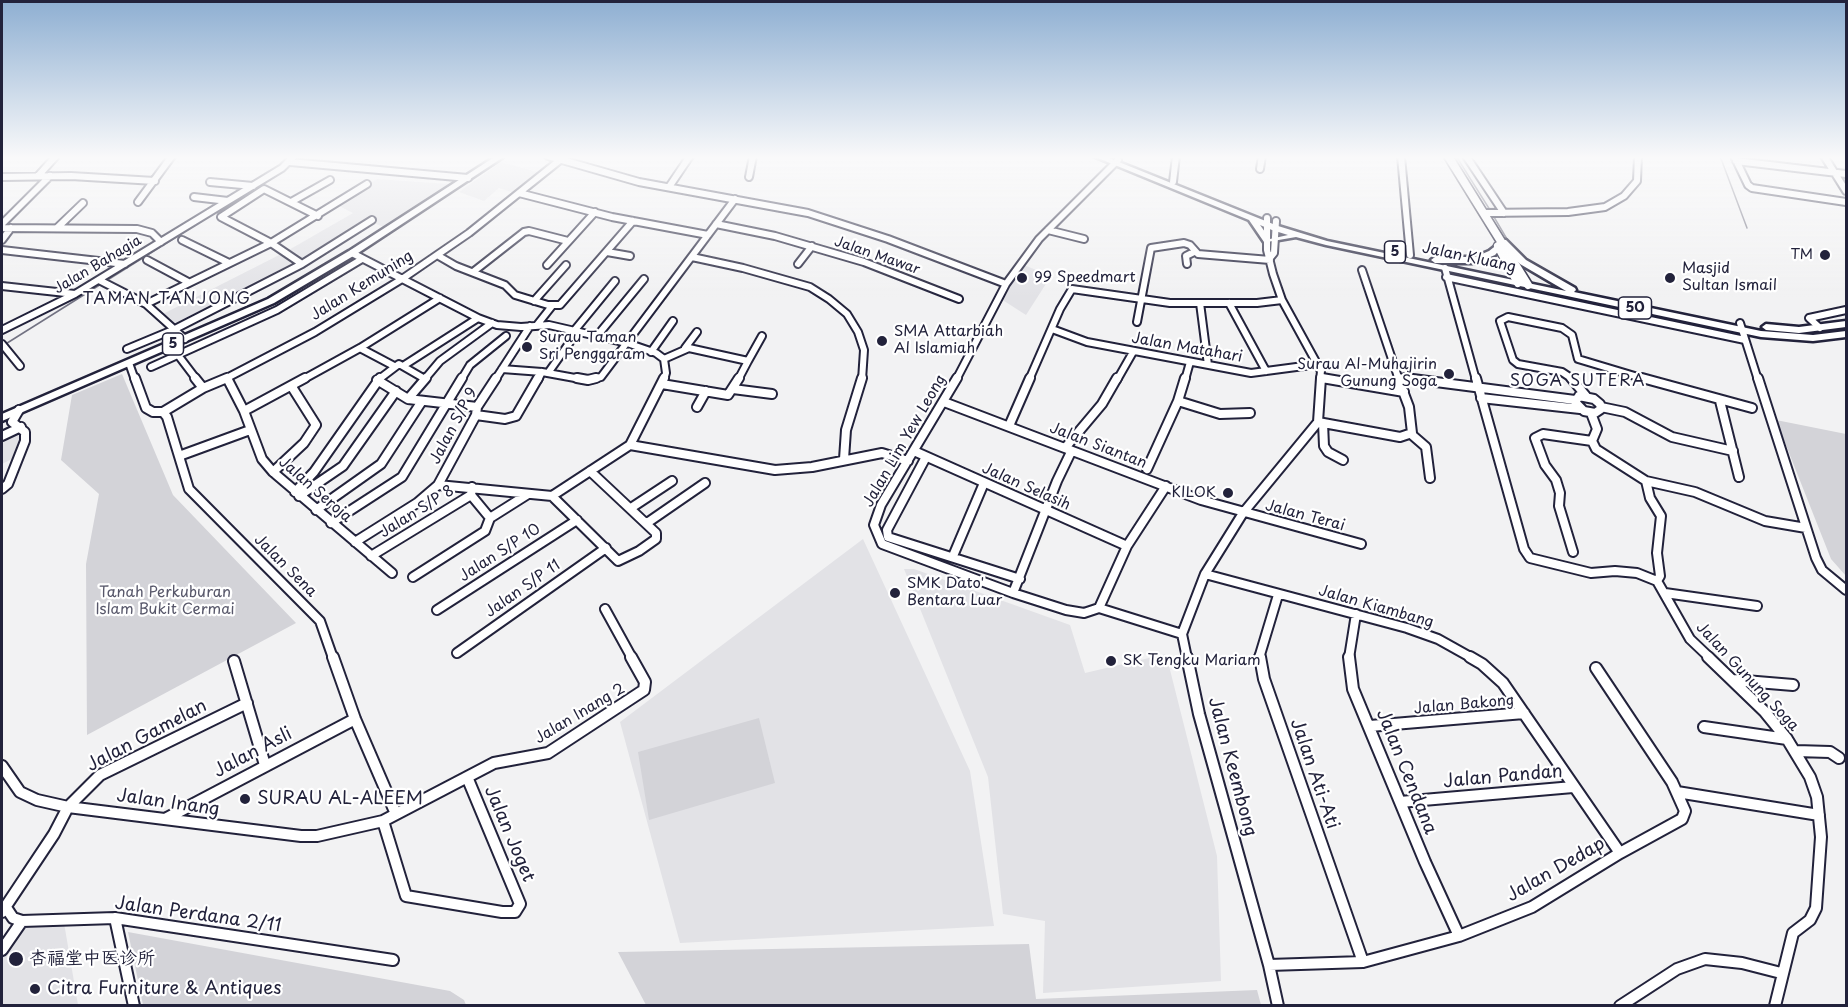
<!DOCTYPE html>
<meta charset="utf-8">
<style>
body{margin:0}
#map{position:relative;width:1848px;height:1007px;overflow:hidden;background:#f2f2f3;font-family:"Playpen Sans",sans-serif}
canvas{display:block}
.frame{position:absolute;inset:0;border:3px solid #22223b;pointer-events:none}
</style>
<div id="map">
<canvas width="1848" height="1007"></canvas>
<div class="frame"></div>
</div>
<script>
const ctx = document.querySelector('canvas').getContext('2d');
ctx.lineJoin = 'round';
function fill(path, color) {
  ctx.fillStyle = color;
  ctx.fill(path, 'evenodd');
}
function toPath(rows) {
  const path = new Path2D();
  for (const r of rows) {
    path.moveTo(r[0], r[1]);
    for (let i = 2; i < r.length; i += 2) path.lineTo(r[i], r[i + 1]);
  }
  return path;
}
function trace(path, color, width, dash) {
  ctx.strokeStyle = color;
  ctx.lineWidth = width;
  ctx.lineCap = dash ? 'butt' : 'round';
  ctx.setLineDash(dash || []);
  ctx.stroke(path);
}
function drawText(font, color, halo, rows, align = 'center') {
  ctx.font = font + ' "Playpen Sans","LXGW WenKai TC",sans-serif';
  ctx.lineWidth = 4.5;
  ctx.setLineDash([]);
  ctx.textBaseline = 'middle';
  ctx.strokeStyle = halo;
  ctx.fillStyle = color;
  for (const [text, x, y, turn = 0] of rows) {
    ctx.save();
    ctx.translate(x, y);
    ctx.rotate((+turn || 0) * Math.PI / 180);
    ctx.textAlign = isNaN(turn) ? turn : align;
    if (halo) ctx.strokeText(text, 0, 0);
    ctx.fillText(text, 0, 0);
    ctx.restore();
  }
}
const built = toPath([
 [501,162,545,174,520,195,499,188,484,201,459,192],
 [377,179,449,184,383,227,374,223,302,266,174,331,157,317,287,251,353,213,337,205],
 [1024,265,1051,276,1026,315,1001,299],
 [22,424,28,441,26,452,2,464,2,435],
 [863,539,970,771,994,926,680,943,620,722],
 [904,569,914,569,1070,625,1085,673,1166,654,1217,856,1221,981,1043,993,1045,921,1003,914,988,777],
 [19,916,63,917,78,1005,2,1006,2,941]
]);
const green = toPath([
 [122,374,173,495,296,623,87,735,86,564,99,494,61,460,72,395],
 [1776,420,1846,434,1846,576,1831,559],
 [759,718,775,783,649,820,638,752],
 [128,932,450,991,464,1000,466,1005,143,1005],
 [1029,944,1036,999,1257,990,1261,1005,646,1005,618,952]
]);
const stream = toPath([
 [1456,156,1490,210],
 [1720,156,1747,228],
 [1494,217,1511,246],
 [1517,252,1531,263],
 [1541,269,1561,279],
 [4,345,251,190]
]);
const minorFar2 = toPath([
 [548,156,639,182,808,213,888,239,1006,284],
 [1401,156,1410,255],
 [1466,156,1504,213],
 [1734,156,1748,185,1752,188,1846,202],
 [1824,156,1846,191],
 [1736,161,1846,174],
 [290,162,468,178],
 [1260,169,1262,156],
 [38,176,56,156],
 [2,177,71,176,155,181],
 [749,177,753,156],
 [210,182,253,186],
 [1173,182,1176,156],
 [669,187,690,156],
 [519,193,612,217,708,235],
 [194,197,228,201],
 [138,202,172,156],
 [291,202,330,180],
 [1484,213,1568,212,1605,207,1624,196,1637,181,1638,156],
 [1267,218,1267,250,1273,274,1282,300,1321,371,1320,380],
 [2,224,50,176],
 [716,224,775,236,864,262,959,299],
 [2,228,137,229,152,233,161,242],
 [57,228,83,203],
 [1048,230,1084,239],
 [2,240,11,228],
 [182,240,229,263],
 [2,250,125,264],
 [607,252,630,256],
 [352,253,478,318,497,325,521,327,549,325,627,343,656,353,664,359,666,373,664,380],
 [437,255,456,266,505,285,515,295,548,305,560,305,633,221],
 [692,257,743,268,810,287,829,299,847,314,858,332,864,350,862,380],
 [1269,259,1274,253,1276,221],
 [147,260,188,282],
 [302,264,271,243,221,217,264,189,318,216],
 [798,264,812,246],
 [1187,264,1186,256,1194,252],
 [547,265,595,212],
 [1445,268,1476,380],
 [1362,270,1399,380],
 [473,272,524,232,529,231,568,241],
 [1446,277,1745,340],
 [99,280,146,304,185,339],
 [2,286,75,294],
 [534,301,566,265],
 [1200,303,1208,365],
 [1229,303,1266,371],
 [146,304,271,243,367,184],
 [1137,322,1151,248,1184,243,1190,245,1198,254,1270,260],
 [1740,323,1758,380],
 [537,325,552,306],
 [1820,328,1809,318,1846,310],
 [1052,329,1087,342,1251,373,1319,364],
 [2,330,75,294,282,168,294,156],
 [574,331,615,281],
 [597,336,644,279],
 [2,344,20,366],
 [360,348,394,366],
 [685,348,697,332],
 [127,349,175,329,302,264,372,220],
 [651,352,673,321],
 [178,355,197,380],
 [664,359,689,348,748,361,738,380],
 [748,361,762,336],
 [129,363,135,380],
 [403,366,478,318],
 [151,367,277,310,362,259],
 [502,369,542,372,586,380],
 [548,373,570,342],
 [1397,377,1417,380],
 [1322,378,1331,380],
 [223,380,315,332,402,279,469,233,560,160],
 [302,380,360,348,440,298],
 [378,380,399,364,425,379],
 [424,380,440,361,492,323],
 [461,380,470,365,506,336],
 [495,380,530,326],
 [538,380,542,372],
 [590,380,601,377,735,199],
 [956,380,1006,284,1039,239,1118,160],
 [1029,380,1060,309,1072,289,1170,303,1257,303,1282,300],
 [1117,380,1133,352],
 [1185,380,1190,362],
 [1574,380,1562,372,1518,364,1513,360,1500,321,1508,317,1562,328,1572,335,1578,359,1648,380]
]);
const minorFar1 = toPath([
 [135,378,146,408,153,412,163,412,167,417,189,489,320,621,333,658],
 [195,378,203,388],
 [227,378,244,411,262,459,273,472,392,573],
 [577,378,588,380,596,378],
 [957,378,881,505,874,525,882,544,1013,593,1066,610,1084,613,1099,608,1182,634],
 [1322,378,1404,392],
 [1405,378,1575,400],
 [1476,378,1524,549,1530,558,1591,573,1615,571,1637,573,1657,581,1690,639,1710,658],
 [1571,378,1586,396],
 [1642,378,1752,408],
 [1758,378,1816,558,1822,570,1846,590],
 [377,380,408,399,477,407],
 [662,384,728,395,739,378],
 [733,389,772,394],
 [1579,396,1594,399,1600,404,1601,409,1595,413,1584,411,1575,402,1579,396],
 [1481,398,1580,409],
 [408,399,426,378],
 [1178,401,1220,414,1250,413],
 [1720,401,1739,477],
 [944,402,1201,500,1361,544],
 [697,407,706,391],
 [1601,407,1625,412,1672,437,1733,451],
 [244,411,305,378],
 [163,412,203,388,227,378],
 [1591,413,1597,429,1592,441,1596,449,1646,481,1695,492,1765,521,1806,528],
 [476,415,505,419,516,416,538,378],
 [1318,422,1400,437,1412,433,1409,407,1398,378],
 [1323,423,1324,446,1328,452,1343,460],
 [1009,426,1030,378],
 [1411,434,1426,447,1430,478],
 [2,436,21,427],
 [630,445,775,470,812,467,882,453,908,461],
 [1065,448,1102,404,1117,378],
 [914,451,1127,546],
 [179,456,250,430],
 [926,457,887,530,888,537,1020,579],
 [844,459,846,430,862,378],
 [1147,469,1178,401,1185,378],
 [273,472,304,443,316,425,292,387],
 [1646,481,1650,498,1661,516,1657,553,1660,576,1657,581],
 [438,485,552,496,618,561,639,551,656,539,656,533,590,471],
 [2,489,8,484,25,441,25,432,12,422,19,410],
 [295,492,314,472,380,378],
 [471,495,490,518],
 [299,496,343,466,396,391],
 [552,496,630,445,664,378],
 [631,508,672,481],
 [316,510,381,464,422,401],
 [331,523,402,477,462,378],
 [647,523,705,483],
 [355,542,417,503,438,485,476,415,477,407,496,378],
 [1573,552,1559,506,1560,493,1556,480,1545,465,1535,438,1543,434,1592,441],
 [371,556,471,495,472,487],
 [953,556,984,483],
 [1205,574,1407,628,1438,639,1472,658],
 [413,577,485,531,490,518,528,494],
 [1013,593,1057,481,1071,452],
 [1665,593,1757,606],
 [1099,608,1127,546,1166,486],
 [605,609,632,658],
 [437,610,577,520],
 [457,653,606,548],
 [1187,658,1182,634,1205,574,1243,513,1318,422,1321,378],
 [1259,658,1278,595],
 [1349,658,1356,614]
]);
const minor = toPath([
 [333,657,355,719,396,814],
 [1187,657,1199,714,1269,965,1278,1006],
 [1260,657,1264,679,1363,962],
 [1349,657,1353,689,1425,862,1459,936],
 [1470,657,1482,664,1503,683,1620,853],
 [1708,657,1765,712,1787,739,1810,777,1817,797,1821,837,1816,908,1810,920,1793,933,1775,1006],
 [234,661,265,765],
 [1733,680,1793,685],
 [1370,726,1524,713],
 [1704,727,1787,739],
 [1796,751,1830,752,1839,758],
 [2,766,20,792,37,800,68,807,301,836,317,836,383,821,494,763,548,753,644,690,645,682,631,657],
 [1677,792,1819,815],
 [1400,802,1573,787],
 [167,818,355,719],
 [383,821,406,896,502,912,515,912,520,904,467,777],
 [5,906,13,918,22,921,115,918,393,960],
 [2,912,54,834,68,807,100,775,247,703],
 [115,918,134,1006],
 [2,950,22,921],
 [1269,965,1363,962,1459,936,1532,907,1620,853,1682,819,1685,811,1672,782,1596,668],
 [1620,1006,1677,969,1705,959,1742,963,1781,973]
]);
const major = toPath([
 [1448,156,1528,285],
 [1498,246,1518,283]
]);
const highway = toPath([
 [496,156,505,156,355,255,274,303,2,421,2,414,268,299,349,251,496,156],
 [1093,156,1104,156,1278,226,1327,241,1566,291,1520,264,1500,244,1499,242,1503,240,1506,240,1526,260,1575,288,1576,290,1574,292,1761,331,1813,335,1846,331,1846,337,1813,341,1761,337,1326,245,1296,237,1267,242,1264,242,1249,220,1093,156],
 [1260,225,1272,230,1288,235,1270,239,1260,225],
 [1498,244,1502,247,1495,255,1476,263,1435,263,1431,260,1435,257,1475,257,1489,251,1498,244],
 [1846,321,1846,327,1799,333,1766,330,1762,327,1766,324,1799,327,1846,321]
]);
const markers = [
 [1825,255,6,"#22223b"],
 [1022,278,6,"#22223b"],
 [1670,278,6,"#22223b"],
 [882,341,6,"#22223b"],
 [527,347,6,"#22223b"],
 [1449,374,6,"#22223b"],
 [1228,493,6,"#22223b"],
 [895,593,6,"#22223b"],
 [1111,661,6,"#22223b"],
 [245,799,6,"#22223b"],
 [16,959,8,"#22223b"],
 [35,989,6,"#22223b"]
];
const shields = [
 [1395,252,21],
 [1635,308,33],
 [173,344,21]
];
const shieldNames = [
 ["5",1395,252],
 ["50",1635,308],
 ["5",173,344]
];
const farPoinames = [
 ["TM",1813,255]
];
const farStreetnames = [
 ["Jalan Mawar",877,256,19],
 ["Jalan Bahagia",98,265,-31]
];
const streetNames = [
 ["Jalan Kluang",1469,258,12],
 ["Jalan Kemuning",362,286,-32],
 ["Jalan Matahari",1187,348,10],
 ["Jalan S/P 9",454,426,-62],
 ["Jalan Lim Yew Leong",905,441,-60],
 ["Jalan Siantan",1098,446,21],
 ["Jalan Selasih",1026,487,24],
 ["Jalan Seroja",315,490,41],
 ["Jalan S/P 8",417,512,-32],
 ["Jalan Terai",1305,516,15],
 ["Jalan S/P 10",500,553,-33],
 ["Jalan Sena",285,566,45],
 ["Jalan S/P 11",523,589,-35],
 ["Jalan Kiambang",1376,607,16],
 ["Jalan Gunung Soga",1747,677,47],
 ["Jalan Bakong",1464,705,-5],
 ["Jalan Inang 2",580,714,-31]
];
const poiNames = [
 ["Masjid",1682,269],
 ["Sultan Ismail",1682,286],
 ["99 Speedmart",1034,278],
 ["SMA Attarbiah",894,332],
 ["Al Islamiah",894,349],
 ["Surau Taman",539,338],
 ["Sri Penggaram",539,355],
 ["Surau Al-Muhajirin",1437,365,"right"],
 ["Gunung Soga",1437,382,"right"],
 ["KILOK",1216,493,"right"],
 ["SMK Dato'",907,584],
 ["Bentara Luar",907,601],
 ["SK Tengku Mariam",1123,661]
];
const parkNames = [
 ["Tanah Perkuburan",165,593],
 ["Islam Bukit Cermai",165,610]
];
const neighbourhoodNames = [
 ["TAMAN TANJONG",167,300],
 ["SOGA SUTERA",1578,382]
];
const nearStreetnames = [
 ["Jalan Gamelan",147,736,-28],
 ["Jalan Asli",253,753,-28],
 ["Jalan Keembong",1232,767,75],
 ["Jalan Cendana",1406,772,68],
 ["Jalan Ati-Ati",1314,774,71],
 ["Jalan Pandan",1503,777,-5],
 ["Jalan Inang",168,803,8],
 ["Jalan Joget",509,834,67],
 ["Jalan Dedap",1556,870,-30],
 ["Jalan Perdana 2/11",198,915,8]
];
const nearPoinames = [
 ["SURAU AL-ALEEM",257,799],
 ["杏福堂中医诊所",29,959],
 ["Citra Furniture & Antiques",47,989]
];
fill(built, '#e2e2e6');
fill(green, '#d3d3d8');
trace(stream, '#727282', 1.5);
trace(minorFar2, '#22223b', 10);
trace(minorFar1, '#22223b', 12);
trace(minor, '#22223b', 14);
trace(major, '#22223b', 11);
trace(highway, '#22223b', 5);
trace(minorFar2, '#fff', 6);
trace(minorFar1, '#fff', 8);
trace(minor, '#fff', 10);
trace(major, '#fff', 8);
fill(highway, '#fff');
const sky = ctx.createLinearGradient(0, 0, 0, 297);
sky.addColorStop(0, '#8eafd2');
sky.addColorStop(0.53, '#f9f9fa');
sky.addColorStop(1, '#f9f9fa00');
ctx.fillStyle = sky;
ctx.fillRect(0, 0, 1848, 297);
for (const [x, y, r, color] of markers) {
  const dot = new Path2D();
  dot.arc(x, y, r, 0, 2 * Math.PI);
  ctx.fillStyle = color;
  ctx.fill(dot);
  trace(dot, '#fff', 2);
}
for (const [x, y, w] of shields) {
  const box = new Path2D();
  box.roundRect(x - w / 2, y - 11, w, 22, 4.5);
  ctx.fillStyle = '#fff';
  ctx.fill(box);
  trace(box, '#22223b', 1.5);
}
drawText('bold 14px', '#22223b', null, shieldNames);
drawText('14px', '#22223b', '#fff', farPoinames, 'right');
drawText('14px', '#22223b', '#fff', farStreetnames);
drawText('15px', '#22223b', '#fff', streetNames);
drawText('15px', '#22223b', '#fff', poiNames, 'left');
drawText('15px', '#57576a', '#fff', parkNames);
ctx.letterSpacing = '1.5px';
drawText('16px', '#22223b', '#fff', neighbourhoodNames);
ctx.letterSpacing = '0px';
drawText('18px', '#22223b', '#fff', nearStreetnames);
drawText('18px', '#22223b', '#fff', nearPoinames, 'left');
</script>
